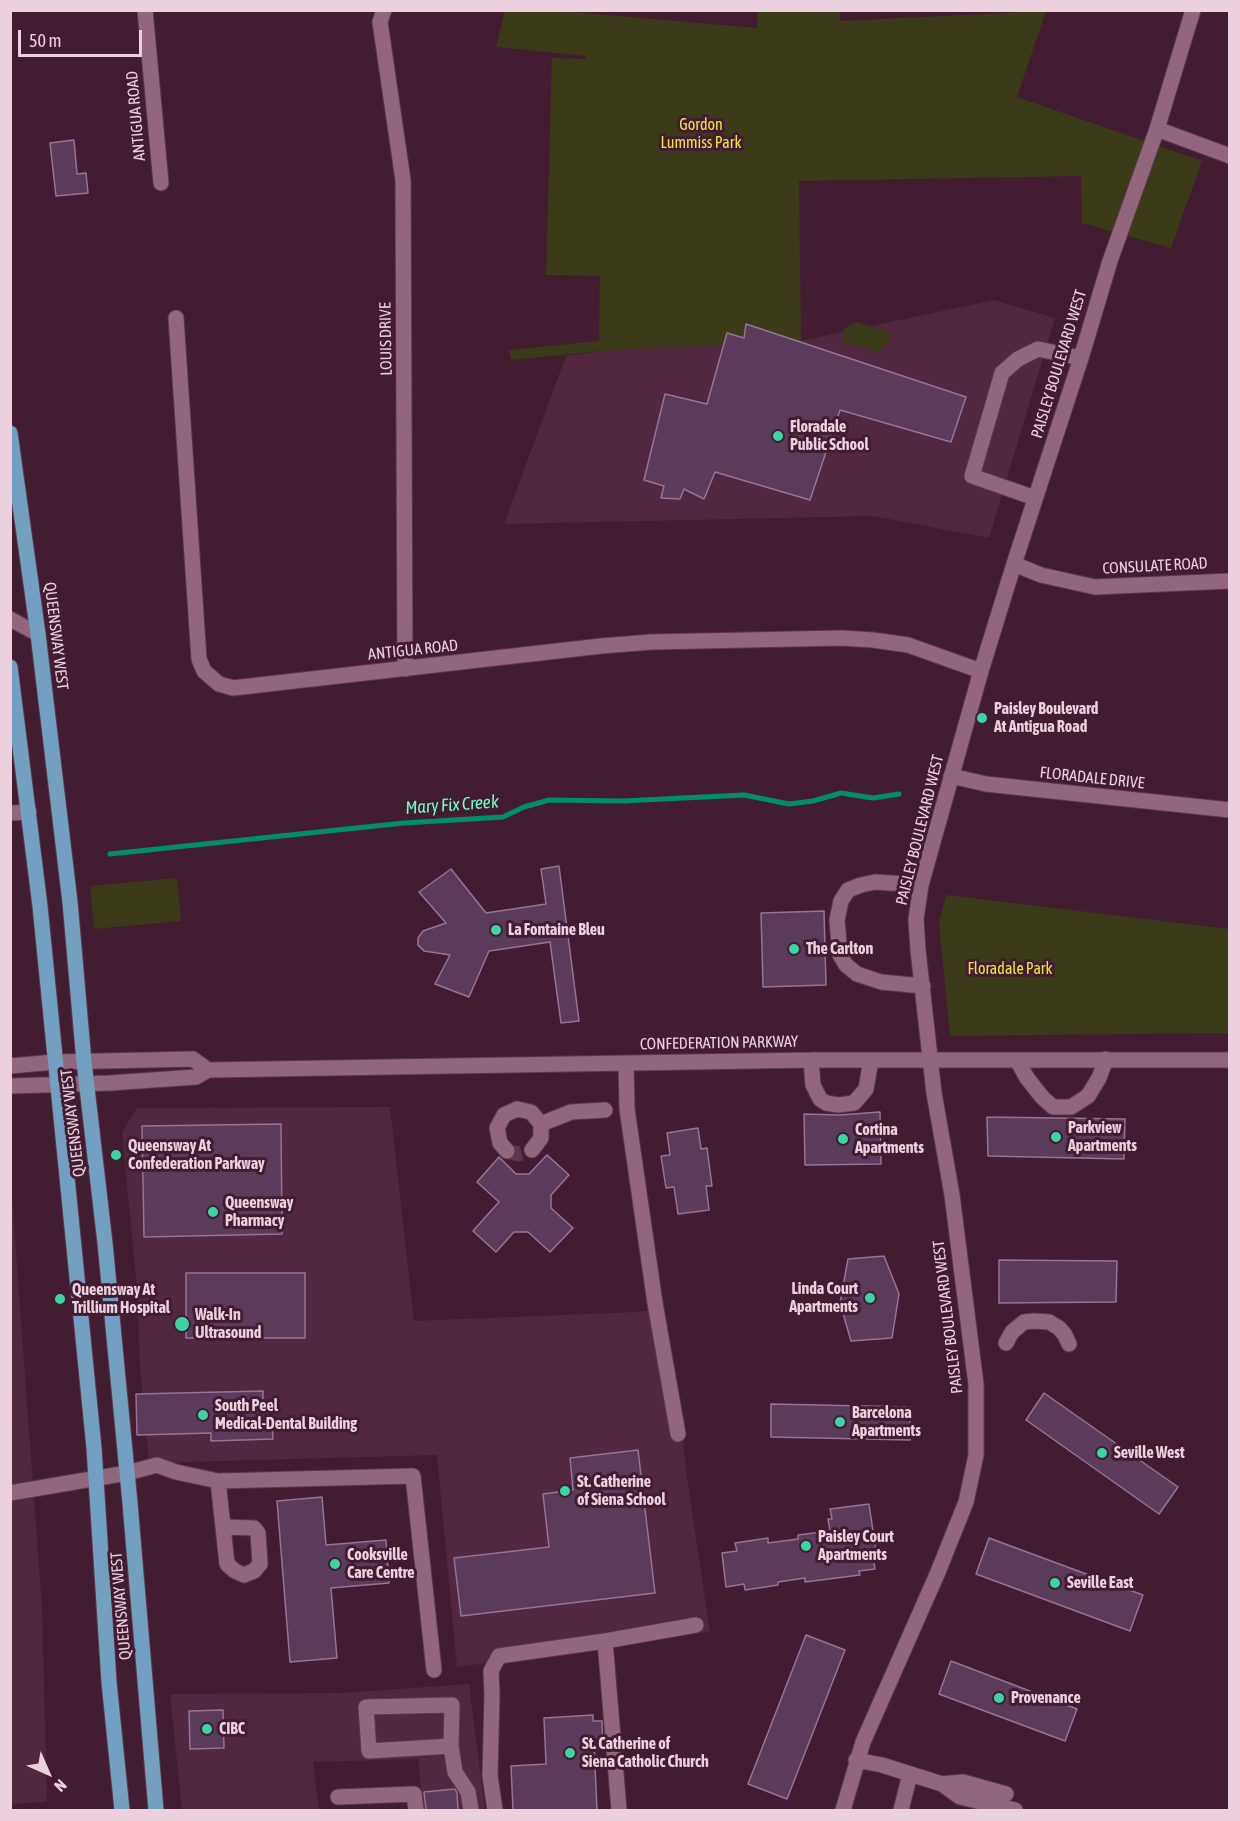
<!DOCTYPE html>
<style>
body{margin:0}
#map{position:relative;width:1240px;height:1821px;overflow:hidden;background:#421d32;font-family:"Asap Condensed",sans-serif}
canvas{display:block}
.frame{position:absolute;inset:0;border:12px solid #ead1dd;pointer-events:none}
.north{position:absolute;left:18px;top:1743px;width:60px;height:60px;-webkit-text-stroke:4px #421d32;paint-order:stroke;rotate:135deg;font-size:16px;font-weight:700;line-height:24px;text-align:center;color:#ead1dd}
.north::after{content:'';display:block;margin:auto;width:21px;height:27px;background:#ead1dd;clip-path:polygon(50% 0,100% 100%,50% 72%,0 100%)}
.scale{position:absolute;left:18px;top:30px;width:124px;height:27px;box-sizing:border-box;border:3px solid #ead1dd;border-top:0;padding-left:8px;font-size:18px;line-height:21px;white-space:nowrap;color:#ead1dd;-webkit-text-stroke:4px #421d32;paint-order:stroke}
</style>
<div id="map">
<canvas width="1240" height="1821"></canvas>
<div class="frame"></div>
<div class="north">N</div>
<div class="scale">50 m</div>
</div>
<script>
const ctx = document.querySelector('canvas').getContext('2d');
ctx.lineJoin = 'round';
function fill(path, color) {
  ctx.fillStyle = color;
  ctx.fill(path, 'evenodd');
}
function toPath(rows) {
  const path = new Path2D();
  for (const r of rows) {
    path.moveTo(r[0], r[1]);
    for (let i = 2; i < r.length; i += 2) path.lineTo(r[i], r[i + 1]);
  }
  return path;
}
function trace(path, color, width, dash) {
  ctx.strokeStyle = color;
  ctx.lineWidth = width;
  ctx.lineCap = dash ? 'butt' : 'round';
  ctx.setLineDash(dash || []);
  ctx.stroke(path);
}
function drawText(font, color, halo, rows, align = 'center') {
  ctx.font = font + ' "Asap Condensed",sans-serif';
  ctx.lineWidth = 6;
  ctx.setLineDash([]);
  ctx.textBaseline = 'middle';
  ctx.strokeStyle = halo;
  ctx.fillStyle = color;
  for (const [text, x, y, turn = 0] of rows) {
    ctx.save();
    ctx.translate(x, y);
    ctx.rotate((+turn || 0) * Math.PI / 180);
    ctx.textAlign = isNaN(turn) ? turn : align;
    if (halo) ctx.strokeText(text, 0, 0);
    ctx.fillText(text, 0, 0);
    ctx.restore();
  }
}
const built = toPath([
 [994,300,1055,318,989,538,873,516,504,524,566,356,601,351,801,341],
 [390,1107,414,1321,636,1312,664,1308,676,1378,687,1478,710,1632,457,1667,437,1455,149,1463,140,1367,137,1289,122,1132,137,1108],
 [10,1171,42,1608,47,1802,11,1804],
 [469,1684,485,1810,423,1810,418,1759,313,1762,319,1810,182,1810,170,1694,342,1693]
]);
const green = toPath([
 [505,11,560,11,757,28,757,11,840,11,840,21,1046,11,1017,97,1202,161,1171,248,1082,223,1081,176,799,181,801,341,601,351,511,360,509,350,599,341,600,276,546,275,552,58,586,59,586,56,496,47],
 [856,322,884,330,890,335,888,345,877,352,846,343,841,339,844,329],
 [177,878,181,921,94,929,90,886],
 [946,895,1229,929,1229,1033,950,1036,939,923]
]);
const stream = toPath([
 [110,854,404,823,503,817,524,807,549,800,623,801,744,795,789,804,813,801,841,793,873,798,899,794]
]);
const building = toPath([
 [74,140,77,174,86,173,88,193,56,196,50,143,74,140],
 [746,324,966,397,951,442,840,410,810,500,715,472,704,499,684,489,680,499,661,498,664,486,644,480,665,394,707,404,727,333,744,338,746,324],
 [559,866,579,1021,561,1023,550,942,489,951,469,997,435,984,450,955,424,951,418,945,418,938,423,931,446,923,419,892,451,869,486,913,546,904,541,869,559,866],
 [824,911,826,985,763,987,761,913,824,911],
 [880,1112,881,1164,805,1165,804,1114,839,1115,880,1112],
 [987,1117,1125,1119,1124,1159,988,1156,987,1117],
 [281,1124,282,1234,144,1237,142,1126,281,1124],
 [698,1128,701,1149,707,1148,712,1186,706,1186,709,1210,678,1214,674,1187,666,1188,661,1156,670,1155,667,1133,698,1128],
 [547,1155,569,1175,551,1195,551,1208,573,1228,550,1252,528,1232,514,1232,496,1252,473,1231,499,1202,477,1182,499,1157,516,1174,529,1174,547,1155],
 [884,1256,899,1294,892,1338,851,1341,840,1303,848,1259,884,1256],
 [999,1260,1117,1261,1116,1302,999,1303,999,1260],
 [186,1273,305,1273,305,1338,186,1338,186,1273],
 [263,1391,263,1406,269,1406,269,1423,272,1423,273,1439,211,1441,211,1433,137,1435,136,1394,263,1391],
 [1044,1393,1178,1487,1159,1514,1026,1420,1044,1393],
 [771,1404,910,1407,910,1440,771,1437,771,1404],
 [638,1450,655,1593,461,1616,454,1558,549,1547,543,1494,573,1490,570,1458,638,1450],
 [322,1497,326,1545,386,1540,389,1583,331,1588,337,1658,290,1662,277,1501,322,1497],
 [869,1504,876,1550,872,1550,875,1569,859,1571,860,1575,805,1582,805,1578,778,1582,778,1585,745,1590,744,1584,726,1587,722,1553,737,1551,735,1543,768,1538,768,1543,798,1539,798,1535,830,1531,828,1519,832,1519,830,1509,869,1504],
 [989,1538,1143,1595,1130,1631,976,1574,989,1538],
 [806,1635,845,1650,787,1799,748,1784,806,1635],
 [951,1661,1077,1709,1065,1741,939,1694,951,1661],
 [223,1710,224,1748,190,1749,189,1711,223,1710],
 [593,1715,593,1721,602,1721,602,1725,603,1742,594,1743,597,1810,513,1810,511,1766,546,1764,544,1718,593,1715],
 [455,1789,457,1793,458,1810,426,1810,424,1792,455,1789]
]);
const minorTunnel = toPath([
 [507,1151,518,1154,532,1150]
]);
const minor = toPath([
 [145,10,161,183],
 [384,10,380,22,403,180,405,669],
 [1157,129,1230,156],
 [176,318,199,659,204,671,219,684,233,688,601,646,651,642,842,638,873,640,908,645,981,671],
 [1035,498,972,476,1002,373,1018,359,1038,349,1081,358],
 [1014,564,1041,575,1095,587,1230,581],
 [10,619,38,634],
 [951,776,986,784,1230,810],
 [10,813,29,812],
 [921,885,875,882,861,885,848,890,841,901,837,920,840,955,846,965,857,974,881,982,923,986],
 [811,1060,813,1085,820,1099,826,1103,838,1105,854,1103,866,1089,871,1060],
 [1017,1060,1027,1078,1042,1097,1053,1107,1071,1107,1088,1096,1099,1078,1106,1059],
 [626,1063,627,1109,655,1303,678,1434],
 [10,1066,55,1062,193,1059,208,1070],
 [10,1086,110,1083,196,1077,208,1070,811,1060,1230,1060],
 [541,1124,571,1112,605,1110],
 [507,1151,500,1143,497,1128,504,1115,517,1109,531,1112,541,1124,541,1138,532,1150],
 [1006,1343,1012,1332,1024,1322,1034,1321,1049,1322,1059,1328,1065,1335,1069,1344],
 [218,1481,223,1527,227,1564,235,1571,244,1575,254,1571,260,1564,258,1533,254,1528,223,1527],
 [10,1493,127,1473,157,1465,176,1472,218,1481,413,1476,434,1670],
 [605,1641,619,1810],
 [451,1746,369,1751,366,1707,452,1705,451,1746,455,1772,468,1792,471,1810],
 [856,1760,882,1765,942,1784,960,1797,1015,1810],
 [942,1784,963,1782,1006,1794],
 [338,1797,414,1794,416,1810],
 [495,1810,490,1776,492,1694,491,1671,499,1656,605,1641,696,1625],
 [843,1810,863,1742,938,1572,966,1502,976,1455,976,1384,952,1195,934,1093,918,950,916,919,921,885,981,671,1014,564,1081,358,1110,261,1157,129,1193,10],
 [901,1810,910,1774]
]);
const major = toPath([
 [10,433,38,634,70,902,84,1062,105,1243,130,1503,156,1810],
 [10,667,40,906,94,1448,109,1682,122,1810]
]);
const markers = [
 [778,436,6,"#3dd4a3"],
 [982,718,6,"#3dd4a3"],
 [496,930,6,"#3dd4a3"],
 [794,949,6,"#3dd4a3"],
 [1056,1137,6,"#3dd4a3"],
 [843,1139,6,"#3dd4a3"],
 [116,1155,6,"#3dd4a3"],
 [213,1212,6,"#3dd4a3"],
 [870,1298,6,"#3dd4a3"],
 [60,1299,6,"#3dd4a3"],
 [182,1324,8,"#3dd4a3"],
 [203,1415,6,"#3dd4a3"],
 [840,1422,6,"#3dd4a3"],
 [1102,1453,6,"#3dd4a3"],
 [565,1491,6,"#3dd4a3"],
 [806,1546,6,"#3dd4a3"],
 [335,1564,6,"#3dd4a3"],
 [1055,1583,6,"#3dd4a3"],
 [999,1698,6,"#3dd4a3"],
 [207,1729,6,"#3dd4a3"],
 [570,1753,6,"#3dd4a3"]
];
const streetNames = [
 ["ANTIGUA ROAD",136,116,-95],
 ["LOUIS DRIVE",386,339,-91],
 ["PAISLEY BOULEVARD WEST",1059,364,-73],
 ["CONSULATE ROAD",1155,566,-3],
 ["QUEENSWAY WEST",56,636,83],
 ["ANTIGUA ROAD",413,650,-6],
 ["FLORADALE DRIVE",1092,778,6],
 ["PAISLEY BOULEVARD WEST",920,830,-76],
 ["CONFEDERATION PARKWAY",719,1043,-1],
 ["QUEENSWAY WEST",73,1123,-97],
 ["PAISLEY BOULEVARD WEST",948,1317,-97],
 ["QUEENSWAY WEST",121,1606,-95]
];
const parkNames = [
 ["Gordon",701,125],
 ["Lummiss Park",701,143],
 ["Floradale Park",1010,969]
];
const poiNames = [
 ["Floradale",790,427],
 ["Public School",790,445],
 ["Paisley Boulevard",994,709],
 ["At Antigua Road",994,727],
 ["La Fontaine Bleu",508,930],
 ["The Carlton",806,949],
 ["Parkview",1068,1128],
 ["Apartments",1068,1146],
 ["Cortina",855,1130],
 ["Apartments",855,1148],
 ["Queensway At",128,1146],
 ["Confederation Parkway",128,1164],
 ["Queensway",225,1203],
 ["Pharmacy",225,1221],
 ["Linda Court",858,1289,"right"],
 ["Apartments",858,1307,"right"],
 ["Queensway At",72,1290],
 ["Trillium Hospital",72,1308],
 ["Walk-In",195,1315],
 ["Ultrasound",195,1333],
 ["South Peel",215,1406],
 ["Medical-Dental Building",215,1424],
 ["Barcelona",852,1413],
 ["Apartments",852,1431],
 ["Seville West",1114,1453],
 ["St. Catherine",577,1482],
 ["of Siena School",577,1500],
 ["Paisley Court",818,1537],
 ["Apartments",818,1555],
 ["Cooksville",347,1555],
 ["Care Centre",347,1573],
 ["Seville East",1067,1583],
 ["Provenance",1011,1698],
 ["CIBC",219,1729],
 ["St. Catherine of",582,1744],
 ["Siena Catholic Church",582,1762]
];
const waterNames = [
 ["Mary Fix Creek",452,805,-4]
];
fill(built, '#522740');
fill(green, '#3b3a19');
trace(stream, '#008e69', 5);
fill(building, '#5a3b5a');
trace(building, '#967496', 1.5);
trace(minorTunnel, '#5b384c', 15, [15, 8]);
trace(minor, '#5a3a4d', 17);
trace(major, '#5a3a4d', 17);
trace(minor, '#92677d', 15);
trace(major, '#739fc0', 15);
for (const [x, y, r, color] of markers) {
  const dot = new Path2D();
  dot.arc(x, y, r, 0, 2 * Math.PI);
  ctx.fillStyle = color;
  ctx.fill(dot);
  trace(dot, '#421d32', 2);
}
drawText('16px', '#ead1dd', '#421d32', streetNames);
drawText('16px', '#eee63a', '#421d32', parkNames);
drawText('bold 16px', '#ead1dd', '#421d32', poiNames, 'left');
drawText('italic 18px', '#73ffcc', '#421d32', waterNames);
</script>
